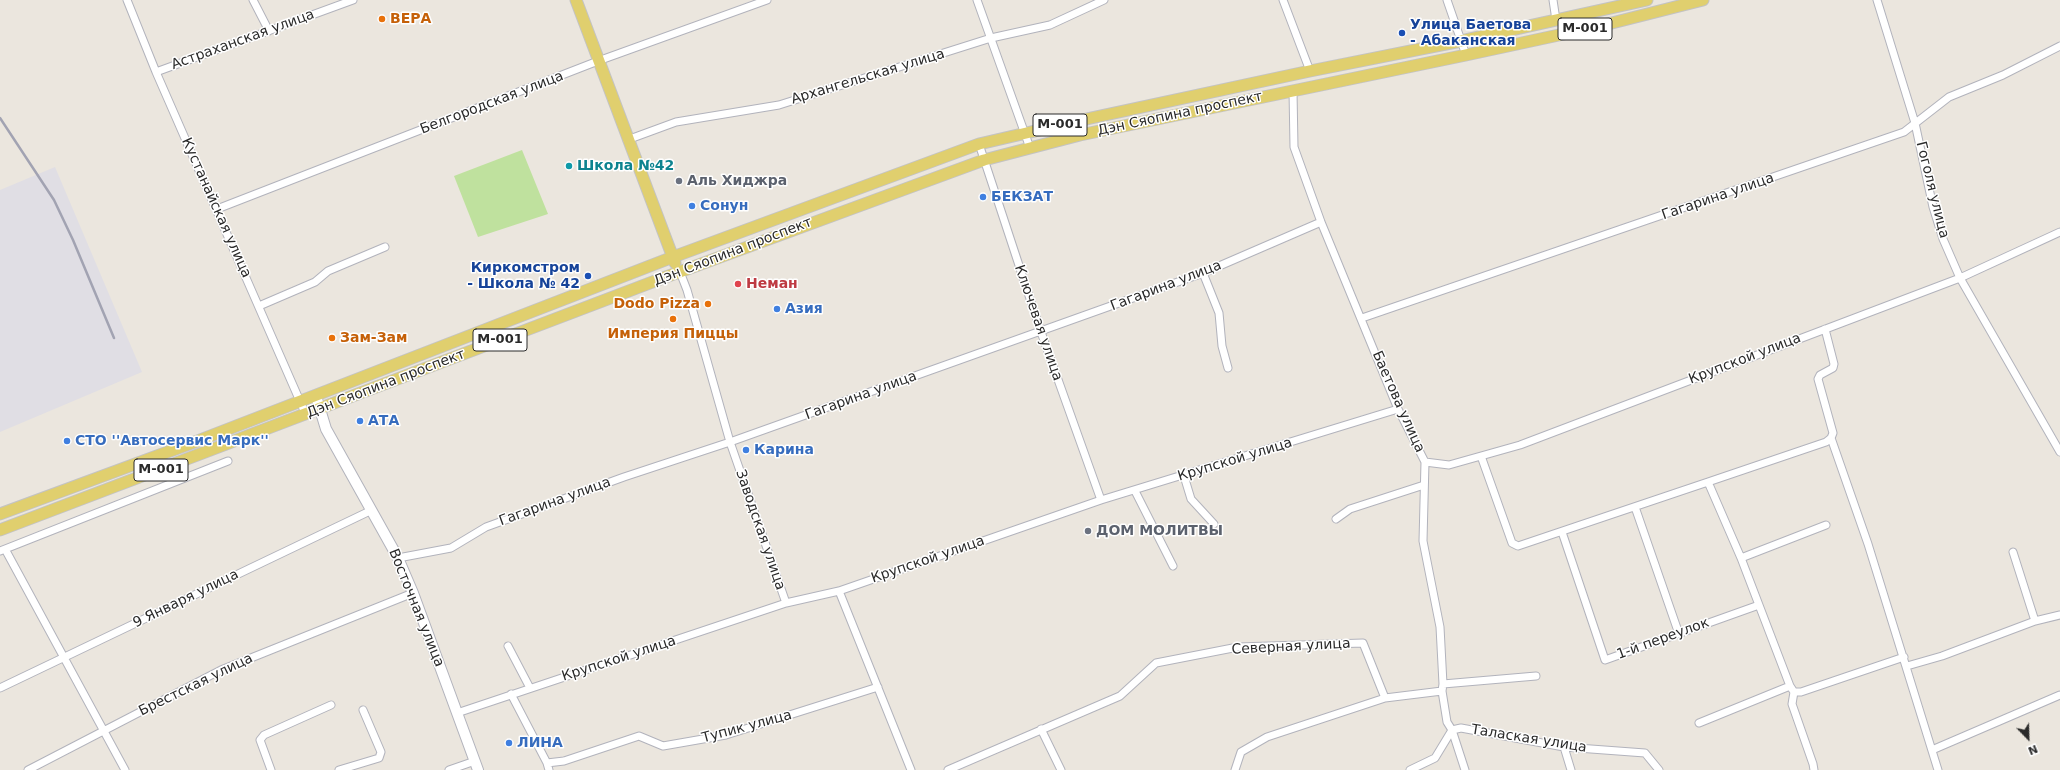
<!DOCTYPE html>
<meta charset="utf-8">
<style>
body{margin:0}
#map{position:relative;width:2060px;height:770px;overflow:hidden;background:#ebe6de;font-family:"DejaVu Sans",sans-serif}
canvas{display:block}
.north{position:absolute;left:2008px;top:718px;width:40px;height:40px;-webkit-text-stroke:3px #fff;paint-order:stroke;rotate:157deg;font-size:11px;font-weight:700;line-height:16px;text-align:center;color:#2a2a2a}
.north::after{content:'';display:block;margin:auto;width:14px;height:18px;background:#2a2a2a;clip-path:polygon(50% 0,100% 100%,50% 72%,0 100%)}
</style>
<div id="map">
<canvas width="2060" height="770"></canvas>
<div class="north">N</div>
</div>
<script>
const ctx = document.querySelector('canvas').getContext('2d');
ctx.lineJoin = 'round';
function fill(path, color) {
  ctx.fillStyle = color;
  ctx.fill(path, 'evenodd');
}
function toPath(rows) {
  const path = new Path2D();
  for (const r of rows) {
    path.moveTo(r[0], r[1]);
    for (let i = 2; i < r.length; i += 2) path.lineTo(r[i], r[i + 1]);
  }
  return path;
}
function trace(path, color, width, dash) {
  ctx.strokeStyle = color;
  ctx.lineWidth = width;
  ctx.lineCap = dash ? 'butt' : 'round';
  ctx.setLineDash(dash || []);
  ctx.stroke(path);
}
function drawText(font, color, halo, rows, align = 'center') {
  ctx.font = font + ' "DejaVu Sans",sans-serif';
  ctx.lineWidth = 3;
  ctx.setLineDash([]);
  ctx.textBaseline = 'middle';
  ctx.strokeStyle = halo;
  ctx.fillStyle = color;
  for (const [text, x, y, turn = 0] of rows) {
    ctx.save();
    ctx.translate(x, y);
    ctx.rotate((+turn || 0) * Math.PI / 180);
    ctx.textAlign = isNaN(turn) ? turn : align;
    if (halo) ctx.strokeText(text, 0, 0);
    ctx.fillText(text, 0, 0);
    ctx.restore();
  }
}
const industrial = toPath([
 [55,167,142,372,0,432,0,190]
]);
const pitch = toPath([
 [522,150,548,214,478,237,454,176]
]);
const street = toPath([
 [127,0,156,72,306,415],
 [253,0,269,31],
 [977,0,1030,148],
 [1283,0,1310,71],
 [1447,0,1466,55],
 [1553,0,1556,20],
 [1877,0,1915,123,1933,207,1943,239,1960,278,2060,452],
 [156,72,353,0],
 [1293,91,1294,147,1321,222,1398,409,1425,462,1423,541,1440,627,1443,684,1442,691,1447,722,1452,730,1465,770],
 [627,140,676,122,779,105,991,38,1050,25,1104,0],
 [979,144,1041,332,1101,500],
 [217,209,598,61,767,0],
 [680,272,687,290,730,442,786,603],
 [1203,273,1219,313,1222,346,1228,368],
 [259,306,315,282,328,271,385,247],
 [1362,318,1904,132,1949,97,2003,75,2060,46],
 [1831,438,1868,544,1938,770],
 [1481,456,1512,543,1518,546,1708,482,1741,558,1790,686,1794,692,1801,692,1904,657],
 [1425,462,1449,465,1520,445,1960,278,2060,232],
 [1184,476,1191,499,1214,524],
 [1708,482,1826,442,1831,438,1833,433,1818,379,1820,375,1833,368,1834,364,1825,329],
 [1135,491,1173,566],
 [1635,507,1679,634],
 [1336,519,1350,509,1424,485],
 [1562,532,1605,660,1759,605],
 [5,549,125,770],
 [0,551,228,461],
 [2013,552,2035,621],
 [398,558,451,548,486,527,624,477,730,442,1203,273,1321,222],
 [1741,558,1826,525],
 [839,591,911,770],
 [508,646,530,688],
 [1907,666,1942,656,2035,621,2060,615],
 [1443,684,1536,676],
 [0,688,372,510],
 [1794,692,1792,704,1813,764,1814,770],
 [511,694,547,763,549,770],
 [457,713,786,603,839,591,1101,500,1398,409],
 [1699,723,1790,686],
 [1041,729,1061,770],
 [1564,747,1571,770],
 [1932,750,2060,695],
 [547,763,564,761,639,736,663,746,726,735,878,687],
 [28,770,221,670,413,593],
 [271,770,260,740,264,735,331,705],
 [339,770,379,758,381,752,363,710],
 [449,770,475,761],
 [948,770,1120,696,1156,663,1238,647,1363,643,1385,698],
 [1235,770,1241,752,1267,737,1385,698,1442,691],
 [1410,770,1435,758,1452,730,1461,728,1564,747,1645,753,1659,770]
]);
const secondary = toPath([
 [316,396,326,429,398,558,413,593,478,770]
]);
const primary = toPath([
 [576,0,675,263],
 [0,514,200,440,673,257,979,144,1091,118,1310,71,1461,41,1647,0],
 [0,530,663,278,984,160,1080,135,1466,55,1596,27,1703,0]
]);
const rail = toPath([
 [0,118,54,200,73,240,114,338]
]);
const markers = [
 [382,19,4,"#e8710a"],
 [1402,33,4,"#1a4fb4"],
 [569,166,4,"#0f9aa8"],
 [679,181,4,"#6b7280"],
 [983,197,4,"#3f7fe0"],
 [692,206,4,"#3f7fe0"],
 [588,276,4,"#1a4fb4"],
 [738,284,4,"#e0444e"],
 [708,304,4,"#e8710a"],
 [777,309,4,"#3f7fe0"],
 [673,319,4,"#e8710a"],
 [332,338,4,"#e8710a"],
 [360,421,4,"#3f7fe0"],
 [67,441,4,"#3f7fe0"],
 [746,450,4,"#3f7fe0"],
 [1088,531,4,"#6b7280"],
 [509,743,4,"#3f7fe0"]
];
const shields = [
 [1585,29,54],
 [1060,125,54],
 [500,340,54],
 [161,470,54]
];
const shieldNames = [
 ["M-001",1585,29],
 ["M-001",1060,125],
 ["M-001",500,340],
 ["M-001",161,470]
];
const foodNames = [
 ["ВЕРА",390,19],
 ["Dodo Pizza",700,304,"right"],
 ["Империя Пиццы",673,334,"center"],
 ["Зам-Зам",340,338]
];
const transitNames = [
 ["Улица Баетова",1410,25],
 ["- Абаканская",1410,41],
 ["Киркомстром",580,268,"right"],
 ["- Школа № 42",580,284,"right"]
];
const streetNames = [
 ["Астраханская улица",243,40,-20],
 ["Архангельская улица",868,77,-17],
 ["Белгородская улица",492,103,-21],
 ["Дэн Сяопина проспект",1180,114,-12],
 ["Гоголя улица",1932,190,76],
 ["Гагарина улица",1718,197,-19],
 ["Кустанайская улица",216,208,66],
 ["Дэн Сяопина проспект",733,252,-21],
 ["Гагарина улица",1166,286,-21],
 ["Ключевая улица",1038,323,71],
 ["Крупской улица",1745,359,-21],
 ["Дэн Сяопина проспект",386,384,-21],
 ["Гагарина улица",861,396,-20],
 ["Баетова улица",1398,402,66],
 ["Крупской улица",1235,460,-17],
 ["Гагарина улица",555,502,-20],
 ["Заводская улица",760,530,71],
 ["Крупской улица",928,560,-19],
 ["9 Января улица",186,599,-26],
 ["Восточная улица",416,608,68],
 ["1-й переулок",1663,639,-20],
 ["Северная улица",1291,647,-3],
 ["Крупской улица",619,659,-18],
 ["Брестская улица",196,685,-26],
 ["Тупик улица",747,727,-15],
 ["Талаская улица",1529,739,9]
];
const cultureNames = [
 ["Школа №42",577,166]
];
const worshipNames = [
 ["Аль Хиджра",687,181],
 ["ДОМ МОЛИТВЫ",1096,531]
];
const shopNames = [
 ["БЕКЗАТ",991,197],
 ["Сонун",700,206],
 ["Азия",785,309],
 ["АТА",368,421],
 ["СТО ''Автосервис Марк''",75,441],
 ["Карина",754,450],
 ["ЛИНА",517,743]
];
const healthNames = [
 ["Неман",746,284]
];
fill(industrial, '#e0dee4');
fill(pitch, '#bfe19e');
trace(street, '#b2b3bc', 9);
trace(secondary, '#b2b3bc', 12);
trace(primary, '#c3c3c3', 13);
trace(street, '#fff', 7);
trace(secondary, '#fff', 10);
trace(primary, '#e0cf6e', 11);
trace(rail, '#a2a3b2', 2.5);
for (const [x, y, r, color] of markers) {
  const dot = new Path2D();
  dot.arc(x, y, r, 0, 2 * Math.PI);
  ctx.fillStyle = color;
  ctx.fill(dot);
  trace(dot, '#fff', 1.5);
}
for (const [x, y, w] of shields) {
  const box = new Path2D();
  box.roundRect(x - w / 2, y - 11, w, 22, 3);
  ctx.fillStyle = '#fff';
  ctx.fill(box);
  trace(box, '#2a2a2a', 1);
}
drawText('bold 13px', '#2a2a2a', null, shieldNames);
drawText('bold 14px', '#c56008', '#fff', foodNames, 'left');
drawText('bold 14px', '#164399', '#fff', transitNames, 'left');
drawText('14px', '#2a2a2a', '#fff', streetNames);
drawText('bold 14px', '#0d838f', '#fff', cultureNames, 'left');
drawText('bold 14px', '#5b616d', '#fff', worshipNames, 'left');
drawText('bold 14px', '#366cbe', '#fff', shopNames, 'left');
drawText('bold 14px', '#be3a42', '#fff', healthNames, 'left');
</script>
